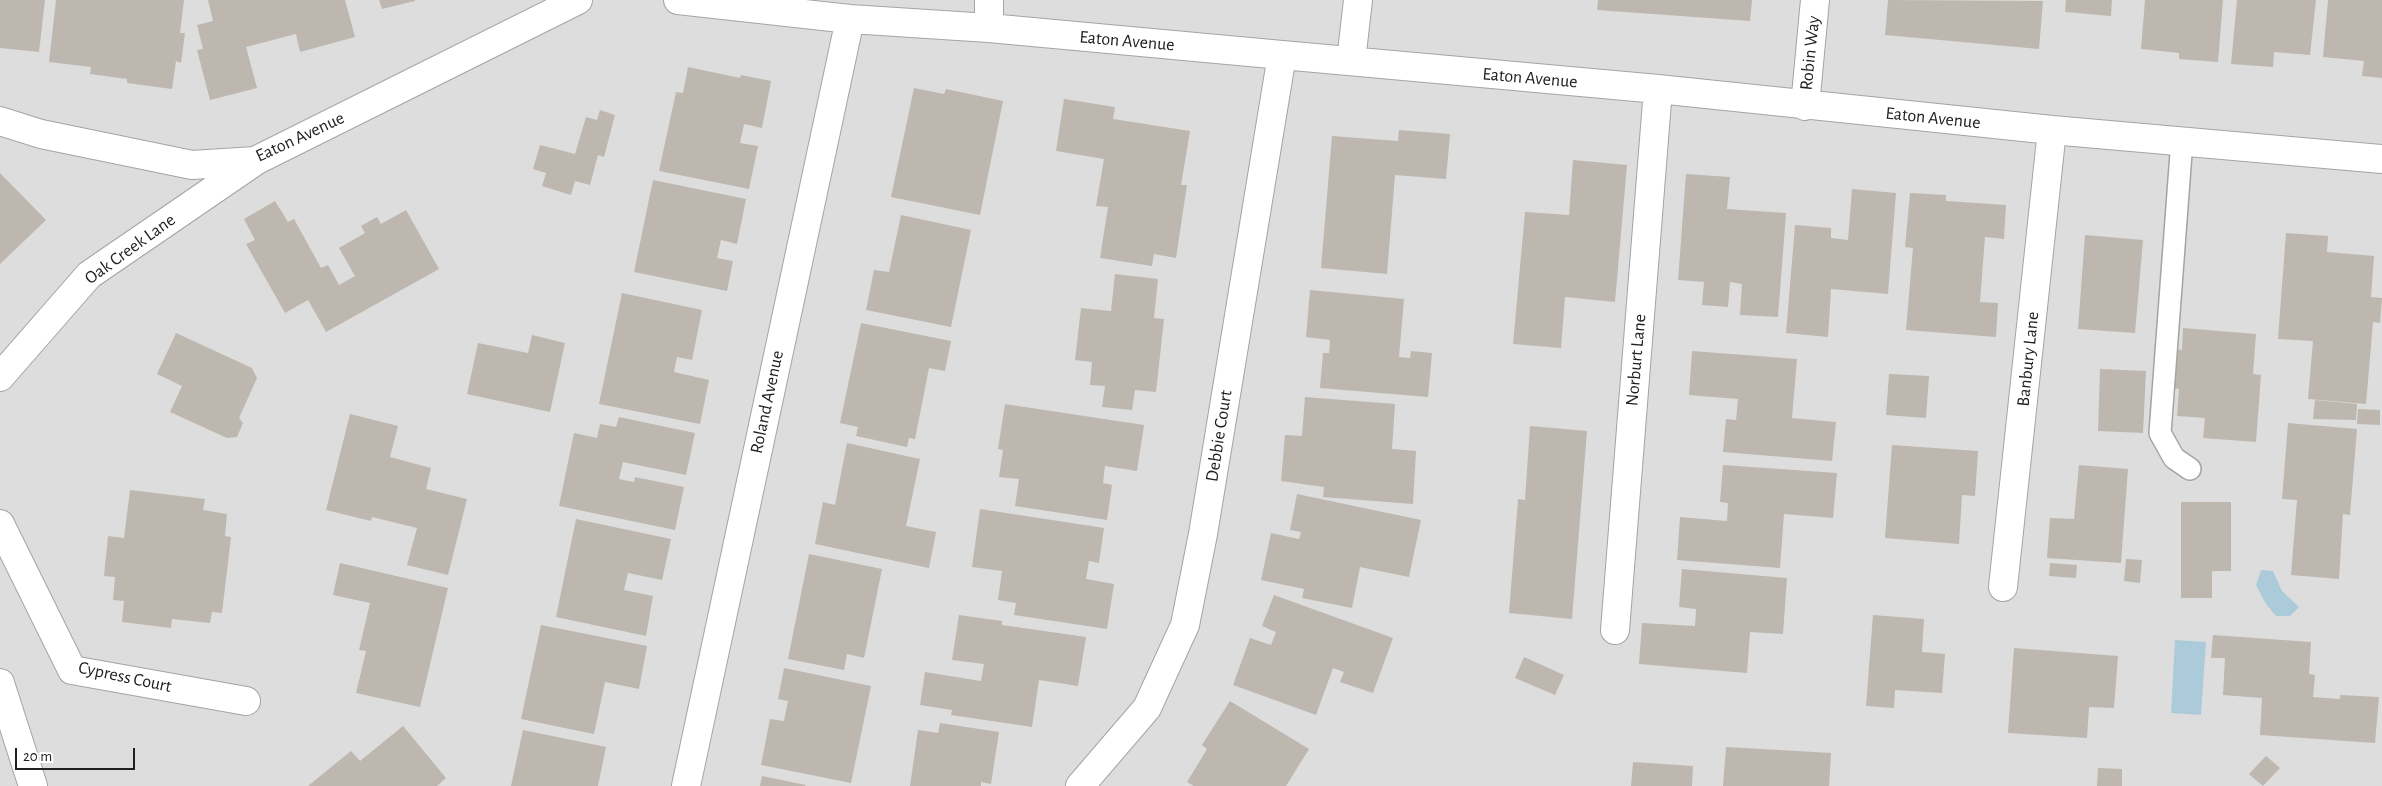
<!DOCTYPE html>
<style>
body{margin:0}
#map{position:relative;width:2382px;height:786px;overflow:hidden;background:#f0eee7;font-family:"Alegreya Sans",sans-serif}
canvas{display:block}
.scale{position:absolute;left:15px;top:748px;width:120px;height:22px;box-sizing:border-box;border:2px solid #202020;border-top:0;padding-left:6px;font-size:15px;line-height:18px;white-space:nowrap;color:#202020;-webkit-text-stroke:4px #fff;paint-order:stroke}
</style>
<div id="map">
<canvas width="2382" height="786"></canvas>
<div class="scale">20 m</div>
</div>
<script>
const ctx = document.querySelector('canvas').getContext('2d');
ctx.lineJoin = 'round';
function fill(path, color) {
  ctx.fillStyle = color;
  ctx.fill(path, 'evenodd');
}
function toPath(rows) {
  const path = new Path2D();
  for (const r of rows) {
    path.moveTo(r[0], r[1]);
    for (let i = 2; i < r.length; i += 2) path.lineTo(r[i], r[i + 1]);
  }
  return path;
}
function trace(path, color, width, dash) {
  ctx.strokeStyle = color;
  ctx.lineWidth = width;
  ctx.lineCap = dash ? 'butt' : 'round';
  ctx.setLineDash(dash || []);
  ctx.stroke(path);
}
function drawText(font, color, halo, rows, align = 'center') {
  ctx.font = font + ' "Alegreya Sans",sans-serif';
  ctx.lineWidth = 4;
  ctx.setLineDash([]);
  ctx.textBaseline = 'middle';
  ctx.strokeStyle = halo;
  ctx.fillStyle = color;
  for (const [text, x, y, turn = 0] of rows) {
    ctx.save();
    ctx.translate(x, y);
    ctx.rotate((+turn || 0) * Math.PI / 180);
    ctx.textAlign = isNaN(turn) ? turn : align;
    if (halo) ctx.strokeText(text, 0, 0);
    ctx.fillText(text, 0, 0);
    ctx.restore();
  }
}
const residential = toPath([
 [0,0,2382,0,2382,786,0,786]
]);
const water = toPath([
 [2261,570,2273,571,2282,591,2299,607,2290,616,2276,616,2266,604,2256,585],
 [2175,640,2206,642,2201,715,2171,713]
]);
const building = toPath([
 [0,0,45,0,39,52,0,48],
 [56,0,184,0,180,33,185,33,181,63,176,61,172,89,127,83,127,79,90,74,91,67,49,62],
 [208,0,345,0,355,37,300,52,296,34,246,47,257,88,210,100,197,50,203,49,197,25,213,21],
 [379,0,415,0,415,1,382,9],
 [1598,0,1752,0,1750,21,1597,10],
 [1888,0,2043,1,2039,49,1885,35],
 [2066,0,2112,0,2111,16,2065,12],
 [2145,0,2223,0,2218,62,2179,59,2179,53,2141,49],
 [2237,0,2316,0,2310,55,2274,52,2273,67,2231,64],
 [2328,0,2382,0,2382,78,2362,76,2364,61,2323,57],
 [688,67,740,78,741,75,771,81,762,128,744,124,740,143,758,146,749,189,659,171,676,92,683,93],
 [914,88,944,94,946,89,1003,101,980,215,891,197],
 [1064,99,1115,107,1113,119,1190,131,1181,185,1187,185,1176,258,1154,254,1152,266,1100,258,1108,207,1096,206,1104,159,1056,151],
 [600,110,615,115,604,157,598,155,590,185,575,181,571,195,542,186,546,173,533,169,540,145,575,154,586,117,597,120],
 [1399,130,1450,134,1446,179,1395,175,1387,274,1321,268,1332,136,1398,141],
 [1573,160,1627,165,1615,302,1565,297,1561,348,1513,344,1525,212,1569,215],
 [0,173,46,220,0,264],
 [1686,174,1730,177,1727,209,1786,213,1778,317,1740,315,1742,284,1730,282,1728,307,1702,305,1704,282,1678,280],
 [653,180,746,199,737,244,721,240,717,258,733,261,727,291,634,272],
 [1852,189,1896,193,1888,294,1831,289,1828,337,1786,333,1795,225,1831,228,1831,238,1848,240],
 [1910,193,1946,195,1946,201,2006,205,2004,239,1985,237,1980,302,1998,303,1996,337,1906,330,1913,248,1905,247],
 [275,201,288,222,294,219,321,268,328,265,339,285,355,276,339,248,365,233,361,226,377,217,381,224,406,210,439,269,326,332,308,300,285,313,246,244,255,240,244,219],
 [901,215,971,230,951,327,866,310,874,270,889,272],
 [2286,233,2328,236,2327,252,2374,256,2371,297,2382,298,2380,323,2373,322,2366,404,2308,399,2313,341,2278,339],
 [2085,235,2143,240,2135,333,2078,329],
 [1115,274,1158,279,1154,318,1164,319,1156,392,1135,390,1132,410,1102,407,1105,386,1090,385,1092,362,1075,360,1081,308,1111,311],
 [1310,290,1404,299,1399,357,1410,358,1411,351,1432,353,1428,397,1320,388,1323,353,1329,353,1330,340,1306,337],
 [622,293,702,310,692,360,677,357,674,372,709,380,700,424,599,404],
 [861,323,951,341,945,371,929,368,915,439,909,438,907,447,856,436,858,427,840,423],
 [2183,328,2256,334,2253,374,2261,375,2256,442,2203,438,2205,418,2177,416,2179,389,2173,388,2176,349,2182,350],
 [176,333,252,368,257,378,239,418,243,423,237,437,227,438,170,412,182,386,157,374],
 [532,335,565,343,550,412,467,394,478,343,528,353],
 [1692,351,1797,359,1792,418,1836,422,1832,461,1723,452,1726,419,1736,420,1738,399,1689,395],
 [2100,369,2146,371,2143,433,2098,431],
 [1889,374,1929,376,1926,418,1886,415],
 [1305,397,1395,404,1392,449,1416,451,1413,504,1323,497,1324,487,1281,481,1285,435,1302,436],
 [2315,400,2357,404,2356,420,2313,419],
 [1005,404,1144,425,1137,471,1105,466,1103,483,1112,485,1107,520,1015,506,1019,479,999,477,1003,450,998,449],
 [2358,409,2380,410,2380,425,2357,424],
 [350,414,398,426,390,457,431,468,426,489,467,499,448,575,407,565,417,528,372,517,371,521,326,510],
 [619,417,695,433,686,475,623,462,619,479,634,482,635,477,684,487,675,530,559,506,574,433,597,438,600,424,616,427],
 [2288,423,2357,429,2350,515,2343,514,2339,579,2291,575,2297,500,2282,499],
 [1530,426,1587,431,1572,619,1509,613,1518,499,1525,500],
 [847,443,920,459,906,526,936,532,929,568,815,544,823,502,835,505],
 [1892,445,1978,451,1975,496,1962,495,1959,544,1885,538],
 [1723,465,1837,473,1833,518,1784,514,1780,568,1677,560,1680,517,1727,521,1728,503,1720,502],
 [2079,465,2128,469,2121,563,2047,558,2050,518,2074,519],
 [130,490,205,499,203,510,227,514,225,536,231,537,222,613,212,612,210,623,172,619,171,628,122,622,124,601,113,600,115,577,104,576,108,536,124,538],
 [1297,494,1421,520,1409,577,1360,567,1352,608,1302,598,1304,589,1261,580,1271,533,1299,539,1301,532,1290,530],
 [2181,502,2231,502,2231,571,2212,571,2212,598,2181,598],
 [980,509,1104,528,1099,563,1089,561,1086,579,1114,584,1107,629,1014,615,1016,603,998,600,1002,571,972,567],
 [576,519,671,539,662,580,628,573,624,590,653,596,646,636,556,617],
 [809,554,882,569,864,658,847,654,844,670,788,659],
 [2126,559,2142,560,2140,583,2124,581],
 [340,563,448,588,420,707,356,693,366,651,359,650,370,603,333,595],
 [2050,563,2077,565,2076,578,2049,576],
 [1682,569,1787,578,1783,634,1750,632,1747,673,1639,664,1642,623,1695,626,1696,609,1679,607],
 [1274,595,1393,638,1373,693,1340,682,1344,672,1333,668,1316,715,1233,685,1250,638,1271,645,1276,632,1262,626],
 [959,615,1002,621,1002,625,1086,637,1078,686,1039,680,1032,727,951,715,952,710,920,705,925,672,981,681,984,664,952,660],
 [1873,615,1924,619,1922,652,1945,654,1942,693,1895,690,1894,708,1866,706],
 [541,625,647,646,639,689,605,682,594,734,521,719],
 [2213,635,2311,642,2309,674,2315,675,2313,697,2340,699,2340,695,2379,697,2375,743,2260,735,2262,698,2223,695,2225,658,2211,658],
 [2014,648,2118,656,2114,708,2089,707,2087,738,2008,733],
 [1524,657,1564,675,1555,695,1515,678],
 [784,668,871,686,851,783,761,765,770,719,784,721,788,701,778,699],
 [1230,701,1309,749,1286,786,1194,786,1187,782,1207,749,1202,745],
 [940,723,999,732,991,784,981,782,981,786,910,786,918,730,938,733],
 [403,726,446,778,437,786,308,786,351,751,360,761],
 [523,730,606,747,598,786,511,786],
 [1726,747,1831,753,1829,786,1723,786],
 [2266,756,2280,768,2263,786,2249,774],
 [1633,762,1693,766,1692,786,1631,786],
 [2098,768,2122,769,2122,786,2097,786],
 [762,776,806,785,805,786,760,786]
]);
const service = toPath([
 [2182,140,2160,433,2174,458,2190,469]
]);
const minor = toPath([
 [678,0,850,19,989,28,1282,55,1658,89,2052,130,2382,159],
 [989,0,989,28],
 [1351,61,1358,0],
 [1805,106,1815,0],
 [0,121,41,134,192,165,255,161,578,0],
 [0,377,89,275,254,162],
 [0,524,72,670,246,701],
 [2003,587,2052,130],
 [1615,630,1658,89],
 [0,683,33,786],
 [686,786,850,19],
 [1080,786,1147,708,1185,625,1203,534,1282,55]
]);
const streetNames = [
 ["Eaton Avenue",1127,41,5],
 ["Robin Way",1810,53,-84],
 ["Eaton Avenue",1530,78,5],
 ["Eaton Avenue",1933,118,6],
 ["Eaton Avenue",300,137,-25],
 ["Oak Creek Lane",130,249,-36],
 ["Banbury Lane",2028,359,-84],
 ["Norburt Lane",1636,360,-85],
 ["Roland Avenue",767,402,-78],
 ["Debbie Court",1219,436,-81],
 ["Cypress Court",125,677,12]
];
fill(residential, '#dedddd');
fill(water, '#abcbdb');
fill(building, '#bdb7b0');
trace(service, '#a4a4a4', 24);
trace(minor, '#a4a4a4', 30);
trace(service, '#fff', 21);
trace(minor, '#fff', 28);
drawText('18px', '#202020', '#fff', streetNames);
</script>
